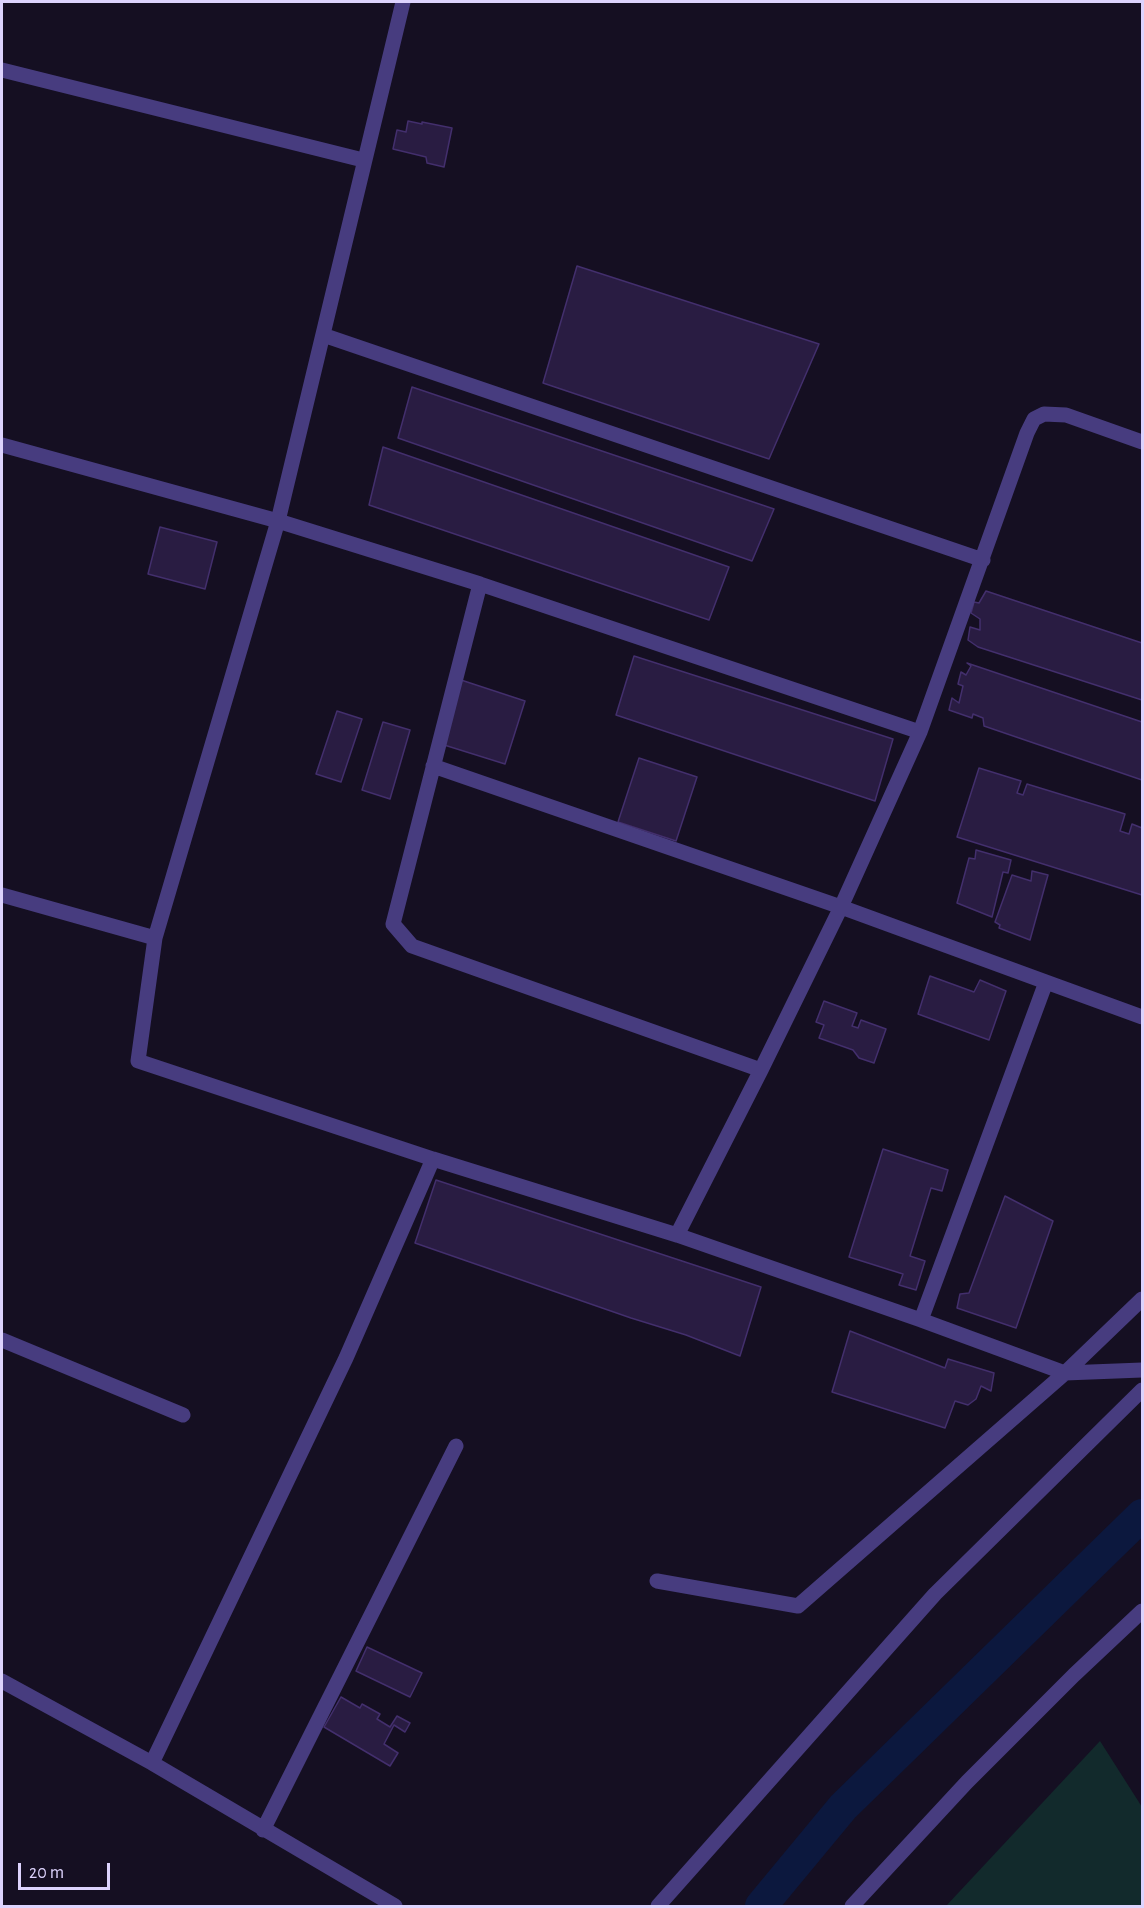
<!DOCTYPE html>
<style>
body{margin:0}
#map{position:relative;width:1144px;height:1908px;overflow:hidden;background:#150f22;font-family:"Alegreya Sans",sans-serif}
canvas{display:block}
.frame{position:absolute;inset:0;border:3px solid #ddd3fd;pointer-events:none}
.scale{position:absolute;left:18px;top:1863px;width:92px;height:27px;box-sizing:border-box;border:3px solid #ddd3fd;border-top:0;padding-left:8px;font-size:18px;line-height:21px;white-space:nowrap;color:#ddd3fd;-webkit-text-stroke:4px #150f22;paint-order:stroke}
</style>
<div id="map">
<canvas width="1144" height="1908"></canvas>
<div class="frame"></div>
<div class="scale">20 m</div>
</div>
<script>
const ctx = document.querySelector('canvas').getContext('2d');
ctx.lineJoin = 'round';
function fill(path, color) {
  ctx.fillStyle = color;
  ctx.fill(path, 'evenodd');
}
function toPath(rows) {
  const path = new Path2D();
  for (const r of rows) {
    path.moveTo(r[0], r[1]);
    for (let i = 2; i < r.length; i += 2) path.lineTo(r[i], r[i + 1]);
  }
  return path;
}
function trace(path, color, width, dash) {
  ctx.strokeStyle = color;
  ctx.lineWidth = width;
  ctx.lineCap = dash ? 'butt' : 'round';
  ctx.setLineDash(dash || []);
  ctx.stroke(path);
}
const green = toPath([
 [1100,1741,1142,1807,1142,1906,946,1906]
]);
const canal = toPath([
 [761,1906,843,1807,1142,1515]
]);
const building = toPath([
 [408,121,422,124,422,122,452,128,444,167,427,163,426,157,393,149,397,130,406,132,408,121],
 [577,266,819,344,769,459,543,383,577,266],
 [412,387,774,509,752,561,398,438,412,387],
 [383,447,729,567,709,620,369,505,383,447],
 [160,527,217,542,205,589,148,574,160,527],
 [986,591,1142,643,1142,700,978,647,968,640,970,627,980,630,980,619,971,613,974,602,979,603,986,591],
 [634,656,893,739,875,801,616,715,634,656],
 [967,663,1142,722,1142,780,984,726,983,718,973,714,972,718,949,710,952,698,959,703,963,686,958,684,961,672,966,675,971,666,967,663],
 [461,680,525,701,505,764,441,744,461,680],
 [337,711,362,719,341,782,316,774,337,711],
 [383,722,410,730,390,799,362,790,383,722],
 [639,758,697,777,676,841,618,822,639,758],
 [979,768,1021,781,1017,793,1023,795,1027,784,1125,814,1120,831,1129,834,1132,824,1142,828,1142,895,957,837,979,768],
 [976,850,1011,860,1008,873,1003,872,992,917,957,903,969,858,975,859,976,850],
 [1032,871,1048,875,1030,940,999,928,1000,925,995,922,1012,875,1031,881,1032,871],
 [930,976,974,992,980,980,1006,991,989,1040,918,1014,930,976],
 [824,1001,857,1013,852,1026,858,1028,861,1020,886,1029,874,1063,859,1058,853,1050,819,1038,824,1025,816,1022,824,1001],
 [883,1149,948,1170,942,1191,931,1188,910,1256,925,1261,916,1290,899,1285,903,1274,849,1257,883,1149],
 [436,1180,761,1287,740,1356,686,1335,631,1318,415,1243,436,1180],
 [1005,1196,1053,1221,1016,1328,957,1308,960,1294,969,1293,1005,1196],
 [850,1331,945,1368,948,1359,994,1373,991,1391,981,1386,976,1399,968,1405,955,1401,945,1428,832,1392,850,1331],
 [367,1647,422,1673,410,1697,356,1671,367,1647],
 [341,1697,360,1708,362,1704,380,1714,377,1719,390,1727,397,1716,410,1723,405,1732,394,1725,384,1744,398,1753,390,1766,324,1727,341,1697]
]);
const service = toPath([
 [2,1340,183,1415]
]);
const minor = toPath([
 [2,70,363,160],
 [323,335,983,560],
 [2,445,278,521,480,584,393,924,412,946,761,1070],
 [480,584,920,732],
 [2,895,155,938,278,521,403,2],
 [155,938,138,1061,433,1159],
 [1046,982,1142,1017],
 [677,1235,761,1070,841,907,920,732,1027,433,1034,419,1044,414,1066,415,1142,442],
 [921,1320,1065,1373,1142,1299],
 [657,1581,798,1606,1065,1373,1142,1370],
 [2,1681,152,1763,395,1906],
 [152,1763,346,1358,433,1159,677,1235,921,1320,1046,982,841,907,433,766],
 [263,1830,456,1446],
 [658,1906,935,1594,1142,1390],
 [852,1906,967,1782,1074,1675,1142,1611]
]);
fill(green, '#122a2c');
trace(canal, '#0c183e', 32);
fill(building, '#291c42');
trace(building, '#432f6d', 1.5);
trace(service, '#473c7f', 15);
trace(minor, '#473c7f', 15);
</script>
